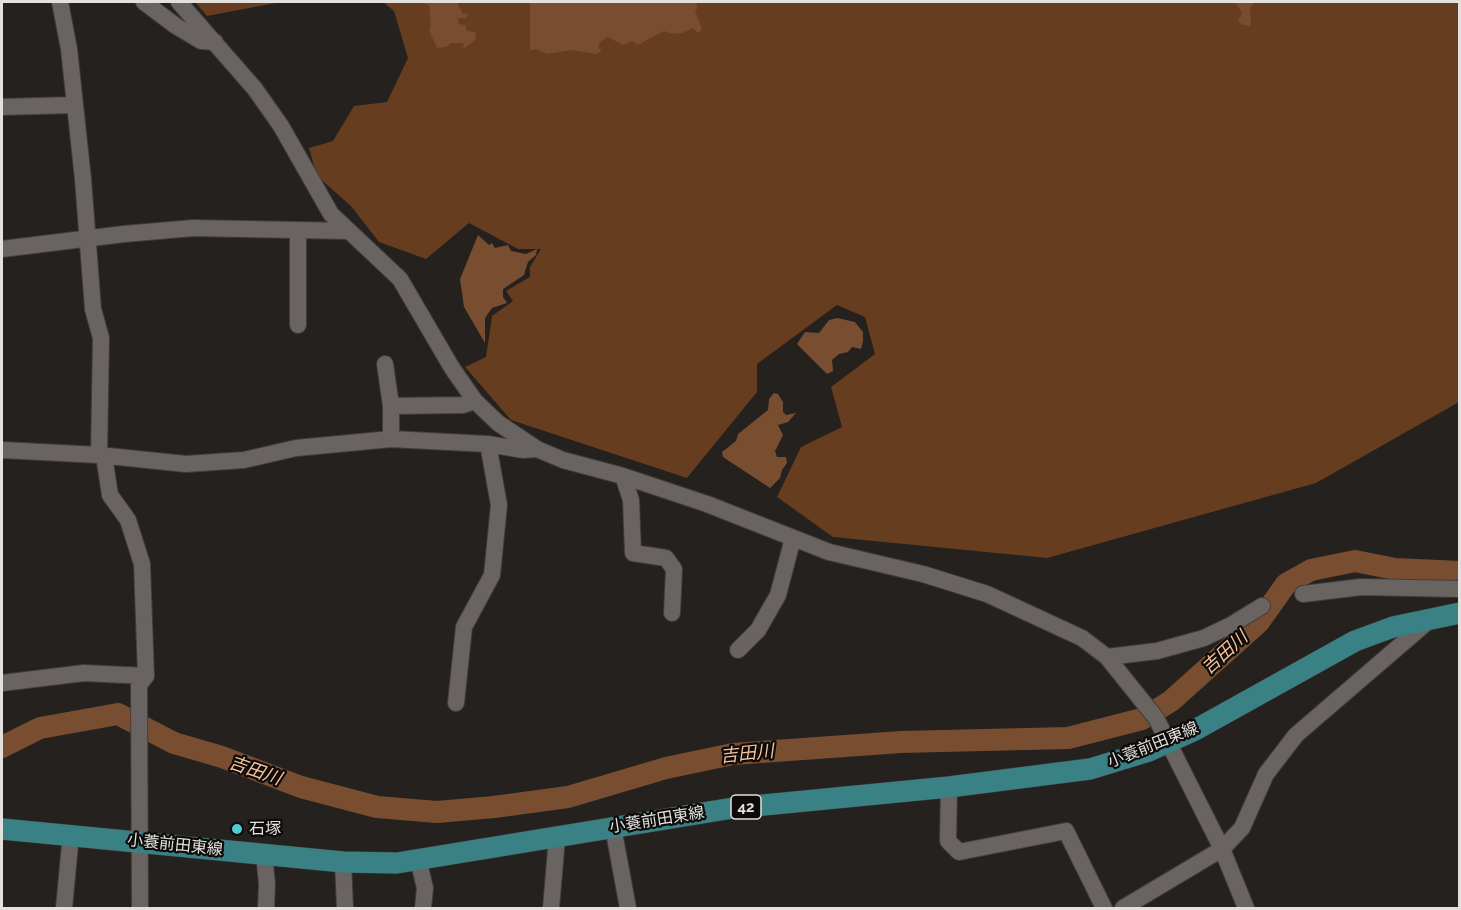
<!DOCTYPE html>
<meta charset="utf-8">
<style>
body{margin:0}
#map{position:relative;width:1461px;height:910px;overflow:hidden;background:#24211e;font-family:Raleway,sans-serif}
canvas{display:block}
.frame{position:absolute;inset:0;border:3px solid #e3e0de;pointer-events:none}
</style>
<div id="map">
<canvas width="1461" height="910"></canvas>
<div class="frame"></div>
</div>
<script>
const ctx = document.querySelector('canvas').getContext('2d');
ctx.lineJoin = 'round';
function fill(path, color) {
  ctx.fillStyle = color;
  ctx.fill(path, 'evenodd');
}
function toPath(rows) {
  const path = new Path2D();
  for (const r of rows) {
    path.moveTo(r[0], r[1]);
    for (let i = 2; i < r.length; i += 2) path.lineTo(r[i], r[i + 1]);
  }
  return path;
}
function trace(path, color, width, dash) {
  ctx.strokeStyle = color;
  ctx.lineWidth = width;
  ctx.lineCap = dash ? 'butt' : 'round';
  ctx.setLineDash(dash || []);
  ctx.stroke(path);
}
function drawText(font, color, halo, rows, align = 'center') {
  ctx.font = font + ' Raleway,"Noto Sans JP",sans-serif';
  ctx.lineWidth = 4.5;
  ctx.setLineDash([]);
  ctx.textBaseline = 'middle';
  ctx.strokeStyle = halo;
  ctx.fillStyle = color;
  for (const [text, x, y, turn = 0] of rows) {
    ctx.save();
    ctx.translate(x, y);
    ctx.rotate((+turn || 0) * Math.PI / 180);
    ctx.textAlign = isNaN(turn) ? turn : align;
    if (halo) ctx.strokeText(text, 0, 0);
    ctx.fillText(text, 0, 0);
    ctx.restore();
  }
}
const forest = toPath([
 [195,2,281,2,207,16],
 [383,2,1459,2,1459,402,1316,483,1047,558,833,537,777,497,801,447,842,427,831,387,875,354,865,317,837,305,757,364,757,392,687,478,511,420,465,367,486,357,492,316,513,301,506,291,530,277,530,267,541,249,518,249,469,223,426,259,379,242,351,206,317,176,309,148,333,141,354,106,387,102,408,58,394,11]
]);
const water = toPath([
 [420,2,457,2,463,14,468,14,466,18,458,18,459,24,465,25,467,31,475,32,476,39,463,49,464,43,451,43,446,47,437,48,429,30,431,25,429,5],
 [530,2,695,2,698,7,695,12,702,29,698,33,693,28,682,33,672,34,664,31,638,45,633,41,623,45,608,37,600,42,598,48,602,50,597,54,570,50,548,54,535,49,530,51],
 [1235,2,1254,2,1250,8,1251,26,1243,25,1238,21,1242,13],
 [478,235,489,245,492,243,495,248,508,245,511,251,526,254,537,249,536,255,528,262,524,275,503,289,503,297,507,303,492,308,485,318,485,343,464,307,460,279],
 [837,318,855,322,863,332,863,341,861,349,852,347,848,352,839,354,832,360,833,371,827,374,797,344,805,332,819,333,829,320],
 [774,393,778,394,783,402,783,412,786,415,796,413,788,422,778,425,783,435,775,451,777,457,786,457,787,463,782,470,780,478,770,488,723,457,722,452,736,441,738,434,768,410,769,399]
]);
const river = toPath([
 [2,747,40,728,118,714,174,743,222,757,301,787,377,807,437,812,494,807,568,797,666,768,733,754,901,742,1068,738,1142,719,1171,701,1259,622,1286,584,1311,570,1355,561,1395,569,1460,572]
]);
const minor = toPath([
 [60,2,69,49,83,179,93,309,101,338,99,455],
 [144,2,176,26,201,41,215,42],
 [179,2,255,89,281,126,331,214,400,279,452,368,475,401,498,423,537,449,563,460,623,476,707,504,829,552,923,574,987,594,1082,638,1107,657,1156,718,1222,849,1246,908],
 [2,107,75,105],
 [2,249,124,234,193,228,348,231],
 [298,325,298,230],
 [385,364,391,406],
 [391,439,391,406,463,405,475,401],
 [2,450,99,455,186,464,244,460,296,448,391,439,488,444,523,450,537,449],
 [104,456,110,495,128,520,142,564,146,676,139,685,140,908],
 [623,476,631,500,633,553,666,558,674,569,672,613],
 [1303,594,1361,587,1460,589],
 [738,650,758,630,778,595,793,538],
 [1107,657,1157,651,1204,638,1231,625,1262,606],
 [2,683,84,673,146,676],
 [456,703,464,627,492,575,499,505,488,444],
 [949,787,948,841,959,852,1066,831,1104,908],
 [613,827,628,908],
 [264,854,267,884,266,908],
 [418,859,425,888,423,908],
 [343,862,345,908],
 [64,908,71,834],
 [551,908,557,838],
 [1123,908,1222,849,1242,828,1266,774,1296,735,1432,618]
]);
const major = toPath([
 [2,829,343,862,397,863,733,808,949,787,1090,769,1149,751,1195,730,1355,641,1393,627,1460,613]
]);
const markers = [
 [237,829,6,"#51ccd5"]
];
const shields = [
 [746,807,30]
];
const shieldNames = [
 ["42",746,807]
];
const streetNames = [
 ["小蓑前田東線",1153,745,-22],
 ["小蓑前田東線",657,820,-9],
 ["小蓑前田東線",175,845,6]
];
const poiNames = [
 ["石塚",249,829]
];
const waterNames = [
 ["吉田川",1225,653,-42],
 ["吉田川",747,754,-6],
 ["吉田川",255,771,19]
];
fill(forest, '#663d1e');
fill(water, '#794e30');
trace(river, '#794e30', 22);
trace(minor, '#413d3b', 18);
trace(major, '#413d3b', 22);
trace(minor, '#696461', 16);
trace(major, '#3a8185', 21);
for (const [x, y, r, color] of markers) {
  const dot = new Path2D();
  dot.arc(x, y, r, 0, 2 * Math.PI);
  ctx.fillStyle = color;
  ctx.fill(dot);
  trace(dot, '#0c0b09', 2);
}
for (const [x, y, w] of shields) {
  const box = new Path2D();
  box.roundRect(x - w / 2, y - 12, w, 24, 4.5);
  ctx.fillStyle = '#0c0b09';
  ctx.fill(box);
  trace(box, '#e3e0de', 1.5);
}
drawText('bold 15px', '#e3e0de', null, shieldNames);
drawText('16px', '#e3e0de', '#0c0b09', streetNames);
drawText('16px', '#e3e0de', '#0c0b09', poiNames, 'left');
drawText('italic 18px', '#fac29c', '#0c0b09', waterNames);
</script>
